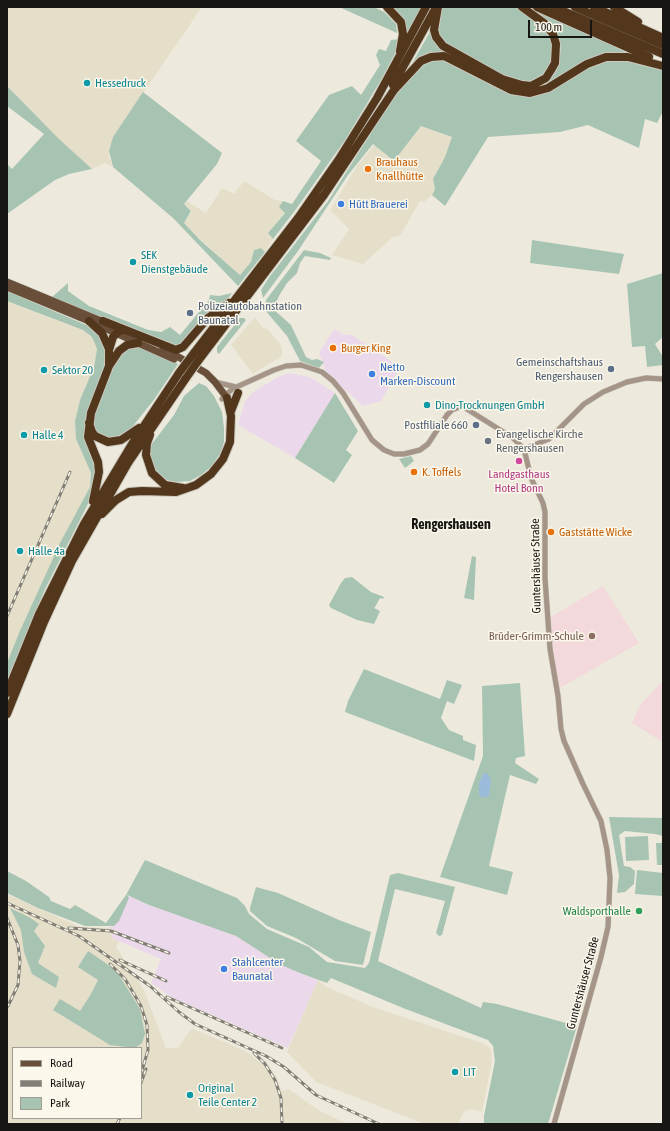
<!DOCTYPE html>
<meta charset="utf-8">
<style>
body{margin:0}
#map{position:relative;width:670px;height:1131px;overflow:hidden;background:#edeadd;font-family:"Asap Condensed",sans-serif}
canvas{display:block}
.frame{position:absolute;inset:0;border:8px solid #181612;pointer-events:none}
.legend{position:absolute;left:12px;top:1047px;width:130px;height:72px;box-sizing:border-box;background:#fbf7ea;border:1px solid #a09d94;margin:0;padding:5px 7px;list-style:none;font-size:12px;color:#181612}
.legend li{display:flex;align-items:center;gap:8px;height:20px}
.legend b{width:20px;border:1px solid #a09d94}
.scale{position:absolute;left:528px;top:20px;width:64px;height:18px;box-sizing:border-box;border:2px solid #181612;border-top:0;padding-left:5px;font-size:12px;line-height:14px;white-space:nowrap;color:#181612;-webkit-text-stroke:3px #fbf7ea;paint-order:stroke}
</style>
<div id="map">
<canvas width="670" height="1131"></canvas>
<div class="frame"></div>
<ul class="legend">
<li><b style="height:5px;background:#694f39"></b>Road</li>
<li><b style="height:5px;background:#807e75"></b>Railway</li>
<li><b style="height:11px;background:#a7c4b3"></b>Park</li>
</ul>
<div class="scale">100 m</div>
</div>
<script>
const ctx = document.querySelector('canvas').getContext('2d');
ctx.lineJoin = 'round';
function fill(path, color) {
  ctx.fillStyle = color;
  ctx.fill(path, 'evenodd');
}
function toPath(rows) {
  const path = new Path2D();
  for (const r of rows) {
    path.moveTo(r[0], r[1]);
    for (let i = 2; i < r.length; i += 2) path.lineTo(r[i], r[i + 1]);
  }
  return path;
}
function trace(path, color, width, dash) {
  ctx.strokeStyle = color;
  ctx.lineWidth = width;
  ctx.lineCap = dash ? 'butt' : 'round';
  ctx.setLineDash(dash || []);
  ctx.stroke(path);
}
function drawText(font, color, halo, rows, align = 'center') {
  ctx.font = font + ' "Asap Condensed",sans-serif';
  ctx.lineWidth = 3;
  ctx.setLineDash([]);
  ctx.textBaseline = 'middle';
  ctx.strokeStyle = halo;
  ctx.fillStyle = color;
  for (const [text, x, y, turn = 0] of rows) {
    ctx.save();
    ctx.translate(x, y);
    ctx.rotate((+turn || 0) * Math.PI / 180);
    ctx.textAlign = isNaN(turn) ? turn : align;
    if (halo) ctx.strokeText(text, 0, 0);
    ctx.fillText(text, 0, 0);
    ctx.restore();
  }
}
const commercial = toPath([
 [334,329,344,335,352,335,400,367,381,401,363,406,326,372,319,353],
 [289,373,310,377,335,393,295,458,238,425,245,401,253,392,280,376],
 [126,895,149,905,236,936,281,965,318,980,288,1048,173,998,151,983,161,959,111,938,114,930,108,928,114,926]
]);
const built = toPath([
 [7,7,202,7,113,137,109,157,113,167,105,163,92,169,58,138,7,86],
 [421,126,453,137,445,157,433,179,435,189,432,195,424,202,420,201,400,236,393,237,363,264,332,255,349,229,330,210,357,166,374,145,394,161],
 [244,181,275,200,283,201,279,207,285,212,268,233,273,239,265,252,261,248,254,250,251,262,240,275,190,230,184,223,192,211,184,204,187,201,206,213,222,188,234,194],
 [7,301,83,330,92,337,97,349,94,367,80,400,75,421,76,439,91,473,90,487,40,587,7,663],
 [255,317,263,328,268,329,280,344,282,349,282,356,253,374,231,345],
 [7,894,80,927,108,928,114,930,111,938,119,941,116,947,144,990,166,1048,178,1048,190,1030,193,1029,227,1043,249,1053,260,1063,265,1060,276,1076,282,1091,289,1089,318,1110,348,1124,7,1124],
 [13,1048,141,1048,141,1118,13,1118],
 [318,980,327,987,373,1007,485,1044,491,1049,492,1062,482,1112,470,1109,464,1112,458,1124,425,1124,316,1082,287,1052]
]);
const education = toPath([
 [603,586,639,643,558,689,551,649,549,618],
 [661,683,663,685,663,737,661,741,632,723,640,705]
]);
const green = toPath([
 [339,7,374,7,384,12,396,24,397,33],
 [392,7,423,7,407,40,405,34],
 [442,7,517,7,520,9,542,25,553,40,553,58,546,74,530,84,509,80,444,44,439,37,437,29],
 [536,10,607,43,663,71,663,111,657,123,645,119,639,148,588,125,560,132,488,137,445,206,432,195,435,189,433,179,445,157,452,137,421,126,394,161,373,144,348,175,298,251,263,298,261,290,270,276,328,201,395,95,422,63,444,58,532,96,539,95,538,90,516,88,547,79,555,71,561,49,558,38,535,13],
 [431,30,435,43,454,57,448,54,410,67],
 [399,39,398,48,381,80,345,140,294,212,273,239,268,233,285,213,279,207,283,201,292,204,321,161,296,141,329,95,352,86,361,95,380,65,376,55,379,49,386,51,391,40],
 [7,86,58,138,92,169,69,174,55,180,7,214,7,164,12,169,44,134,7,106],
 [143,92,222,153,217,164,184,204,191,211,184,223,200,240,240,275,251,262,254,250,261,248,265,252,238,286,173,218,113,167,109,151,113,137],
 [532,240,624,254,619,274,530,263],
 [304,250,320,253,331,258,330,260,305,256,300,263,297,273,287,283,279,296,273,309,291,325,306,357,312,360,317,359,324,362,319,368,300,361,287,336,264,309,266,300],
 [663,273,663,337,655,344,663,357,663,365,647,367,645,346,632,347,627,284],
 [68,283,68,291,89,306,148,330,161,332,170,327,180,335,209,300,210,295,219,296,232,293,225,303,181,346,172,348,52,297],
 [7,291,93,328,97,331,106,345,105,367,85,421,86,437,96,465,92,496,45,589,7,680,7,663,19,633,60,543,90,487,91,473,76,439,75,421,80,400,94,367,97,349,92,337,83,330,7,301],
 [240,318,244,318,246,320,219,354,217,352,217,347],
 [138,345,178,364,153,401,129,431,119,437,107,439,97,434,93,425,94,414,115,360,122,351],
 [199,383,206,386,214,396,222,412,224,428,224,442,220,454,212,466,201,475,190,481,176,482,167,480,160,475,153,466,150,455,151,445,174,415,184,396],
 [335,393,358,431,346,450,352,455,334,483,295,458],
 [411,456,414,461,405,468,399,459],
 [472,556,476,557,474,600,464,598],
 [352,577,371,592,384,597,383,599,380,598,375,607,374,608,380,611,374,624,357,620,331,608,329,605,341,583,345,578],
 [364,669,440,699,447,680,462,685,454,704,447,701,441,718,449,730,463,736,463,740,476,745,474,761,345,712,348,701],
 [520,683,525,756,516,758,515,763,539,779,536,784,510,775,489,866,513,872,507,895,440,877,483,756,482,686],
 [609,817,663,818,663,836,655,834,625,831,619,835,624,866,630,867,635,871,634,884,625,892,617,893,619,875],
 [648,836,649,860,626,861,625,837],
 [656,843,663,843,663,865,657,865],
 [145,860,237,898,245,906,249,914,267,929,309,947,327,962,365,968,369,963,390,875,398,873,455,887,442,935,439,936,436,933,445,901,395,889,378,961,481,1008,483,1002,497,1004,577,1026,548,1124,484,1124,484,1116,495,1061,493,1046,488,1040,403,1008,331,978,327,983,300,973,281,965,236,936,149,905,127,895,129,898,119,921,114,926,85,926,38,908,7,893,7,871,26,881,49,897,51,901,70,909,75,905,106,923,126,895],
 [637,870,663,873,663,896,635,894],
 [256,887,278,893,339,920,371,932,363,965,335,961,296,938,267,926,250,911,250,908],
 [10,908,29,917,39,924,34,931,45,946,38,963,59,977,56,988,32,974,24,952,21,930],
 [88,951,107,964,119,975,140,1009,145,1034,142,1043,135,1048,110,1045,53,1010,60,999,80,1011,91,994,98,980,78,967]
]);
const water = toPath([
 [484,773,488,774,491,781,489,796,485,797,480,797,479,793,479,783]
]);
const minor = toPath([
 [215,382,236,387],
 [222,399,232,389,274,370,286,366,301,365,322,372,333,381,343,393,372,440,384,450,394,454,404,454,420,450,428,444,447,415,452,410,462,406,513,438,524,449,531,478,543,503,545,512,545,578,550,649,558,696,561,729,564,741,583,784,601,821,607,850,610,878,608,927,601,957,554,1124],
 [524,449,549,439,584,404,603,392,627,382,646,378,663,379]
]);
const major = toPath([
 [7,282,106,323],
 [7,287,89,321,174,359],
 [163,348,206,373,215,382,227,398]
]);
const highway = toPath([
 [387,7,401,22,403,34,400,51],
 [438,7,434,30,436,37,443,46,502,79,522,85,531,86,546,78,551,70,555,63,556,44,553,34,544,23,522,7],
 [537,7,649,57],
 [554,7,663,54],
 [575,7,663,45],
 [594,7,663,38],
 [614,7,638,22],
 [393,85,434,11],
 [89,321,102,333,109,349],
 [103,321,176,350,183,347,208,318,229,303],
 [194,353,298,218,339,159,377,98,426,7],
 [201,357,324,195,394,90,421,61,431,57,444,56,511,90,530,93,548,88,587,64,606,57,628,57,663,66],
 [109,366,109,350,113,337,118,332,123,330],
 [231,411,238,393],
 [89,423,92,432,95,436,108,442,121,440,139,428],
 [150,435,147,443,146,455,152,473,165,485,183,488],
 [93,501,99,472,98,462,88,437,91,413,109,366,119,351,127,345,138,343],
 [102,514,116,500,129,492,142,491,176,492,196,485,211,474,223,459,230,442,231,416,227,398],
 [7,693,39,614,84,524,132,444,179,373],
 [7,714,44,622,72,561,128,463,186,378]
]);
const rail = toPath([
 [7,616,70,472],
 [7,903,79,936,150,986,179,1012,195,1024,266,1056,284,1067,316,1095,379,1124],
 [7,918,18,945,20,961,18,985,8,1006],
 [69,928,111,931,169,953],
 [120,960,166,981],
 [110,964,125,979,131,989,141,1006,147,1025,148,1050,141,1074],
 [167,997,282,1048],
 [254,1053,265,1064,275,1080,281,1098,282,1124],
 [141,1083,146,1069],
 [117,1124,120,1118]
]);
const highwayBridge = toPath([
 [179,373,194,353],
 [186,378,201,357]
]);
const markers = [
 [87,83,4,"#0f9aa8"],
 [368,169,4,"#e8710a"],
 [341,204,4,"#3f7fe0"],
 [133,262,4,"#0f9aa8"],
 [190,313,4,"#5c6f8a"],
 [333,348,4,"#e8710a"],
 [611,369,4,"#5c6f8a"],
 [44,370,4,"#0f9aa8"],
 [372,374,4,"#3f7fe0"],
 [427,405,4,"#0f9aa8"],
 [476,425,4,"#5c6f8a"],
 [24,435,4,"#0f9aa8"],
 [488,441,4,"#6b7280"],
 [519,461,4,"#d1479c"],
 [414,472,4,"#e8710a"],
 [551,532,4,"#e8710a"],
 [20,551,4,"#0f9aa8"],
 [592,636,4,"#8d6e63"],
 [639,911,4,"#2e9e5b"],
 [224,969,4,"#3f7fe0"],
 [455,1072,4,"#0f9aa8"],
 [190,1095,4,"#0f9aa8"]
];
const cultureNames = [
 ["Hessedruck",95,83],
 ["SEK",141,255],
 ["Dienstgebäude",141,269],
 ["Sektor 20",52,370],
 ["Dino-Trocknungen GmbH",435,405],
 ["Halle 4",32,435],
 ["Halle 4a",28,551],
 ["LIT",463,1072],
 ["Original",198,1088],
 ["Teile Center 2",198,1102]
];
const foodNames = [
 ["Brauhaus",376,162],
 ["Knallhütte",376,176],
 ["Burger King",341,348],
 ["K. Toffels",422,472],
 ["Gaststätte Wicke",559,532]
];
const shopNames = [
 ["Hütt Brauerei",349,204],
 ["Netto",380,367],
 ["Marken-Discount",380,381],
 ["Stahlcenter",232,962],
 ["Baunatal",232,976]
];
const serviceNames = [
 ["Polizeiautobahnstation",198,306,"left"],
 ["Baunatal",198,320,"left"],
 ["Gemeinschaftshaus",603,362],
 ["Rengershausen",603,376],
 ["Postfiliale 660",468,425]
];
const worshipNames = [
 ["Evangelische Kirche",496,434],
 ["Rengershausen",496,448]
];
const hotelNames = [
 ["Landgasthaus",519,474],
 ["Hotel Bonn",519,488]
];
const streetNames = [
 ["Guntershäuser Straße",536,566,-91],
 ["Guntershäuser Straße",583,983,-75]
];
const educationNames = [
 ["Brüder-Grimm-Schule",584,636]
];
const leisureNames = [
 ["Waldsporthalle",631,911]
];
const quarterNames = [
 ["Rengershausen",451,525]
];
fill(commercial, '#ebd9eb');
fill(built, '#e5dfca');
fill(education, '#f3d8dc');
fill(green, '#a7c4b3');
fill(water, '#9bbbda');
trace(minor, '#cbc8bd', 6);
trace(major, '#cbc8bd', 8);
trace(highway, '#cbc8bd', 10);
trace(minor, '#a49588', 5);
trace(major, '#694f39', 7);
trace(highway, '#53371d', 8);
trace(rail, '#807e75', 3);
trace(rail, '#fbf7ea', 1.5, [4.5]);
trace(highwayBridge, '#cbc8bd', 10, []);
trace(highwayBridge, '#53371d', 8);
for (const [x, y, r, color] of markers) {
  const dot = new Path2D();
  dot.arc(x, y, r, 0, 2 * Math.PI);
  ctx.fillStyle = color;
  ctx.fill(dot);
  trace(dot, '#fbf7ea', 1.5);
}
drawText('12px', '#0d838f', '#fbf7ea', cultureNames, 'left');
drawText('12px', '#c56008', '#fbf7ea', foodNames, 'left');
drawText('12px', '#366cbe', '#fbf7ea', shopNames, 'left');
drawText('12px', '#4e5e75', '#fbf7ea', serviceNames, 'right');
drawText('12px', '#5b616d', '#fbf7ea', worshipNames, 'left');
drawText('12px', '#b23c85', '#fbf7ea', hotelNames);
drawText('12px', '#181612', '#fbf7ea', streetNames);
drawText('12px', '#785e54', '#fbf7ea', educationNames, 'right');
drawText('12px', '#27864d', '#fbf7ea', leisureNames, 'right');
drawText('bold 14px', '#181612', '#fbf7ea', quarterNames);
</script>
